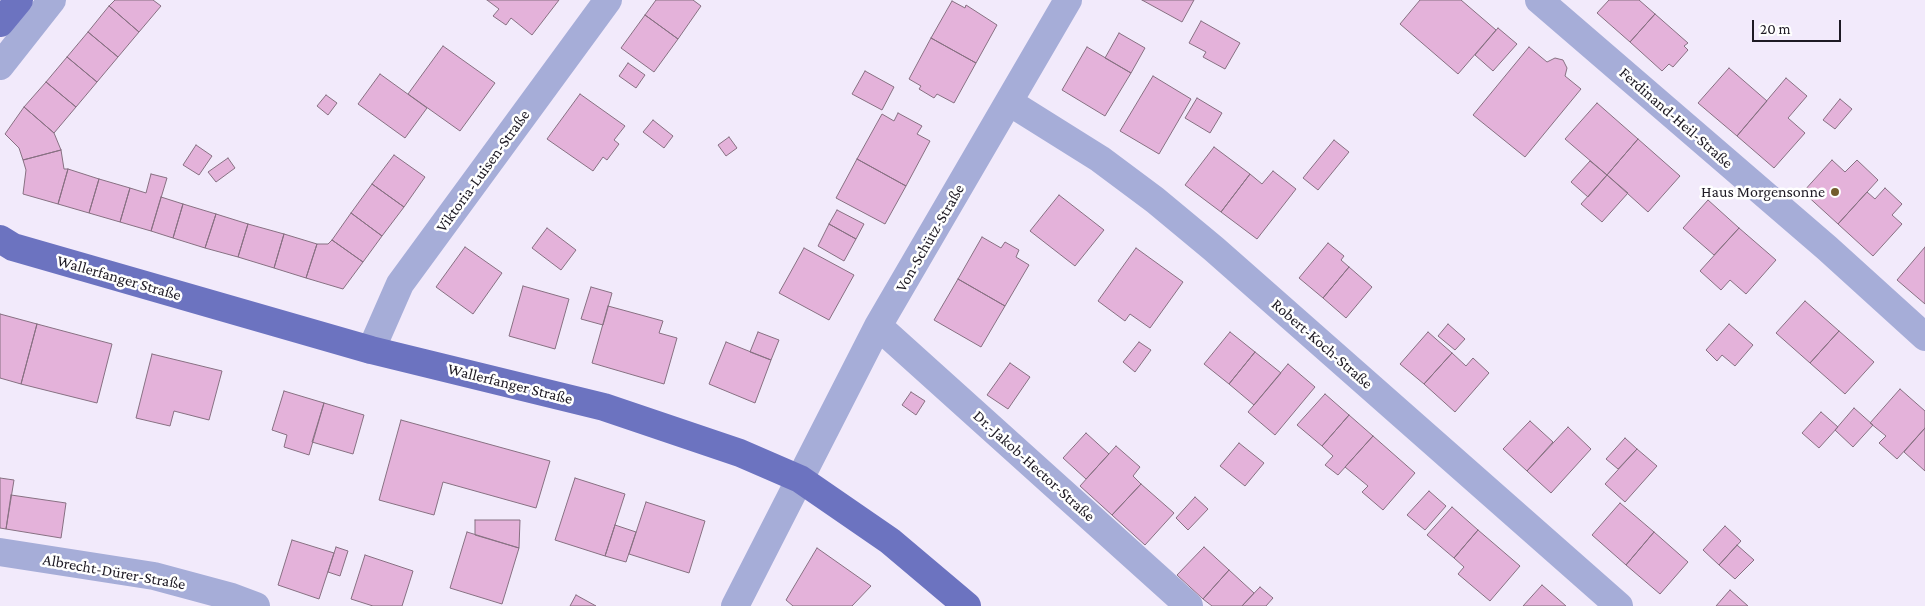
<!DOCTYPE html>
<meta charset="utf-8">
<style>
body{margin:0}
#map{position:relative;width:1925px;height:606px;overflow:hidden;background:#f2eafb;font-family:"Crimson Pro",serif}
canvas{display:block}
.scale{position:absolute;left:1752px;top:20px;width:89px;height:22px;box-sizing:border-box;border:2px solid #1e1a24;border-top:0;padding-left:6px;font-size:15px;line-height:18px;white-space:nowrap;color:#1e1a24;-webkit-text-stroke:4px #fff;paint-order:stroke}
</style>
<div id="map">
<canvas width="1925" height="606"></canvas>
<div class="scale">20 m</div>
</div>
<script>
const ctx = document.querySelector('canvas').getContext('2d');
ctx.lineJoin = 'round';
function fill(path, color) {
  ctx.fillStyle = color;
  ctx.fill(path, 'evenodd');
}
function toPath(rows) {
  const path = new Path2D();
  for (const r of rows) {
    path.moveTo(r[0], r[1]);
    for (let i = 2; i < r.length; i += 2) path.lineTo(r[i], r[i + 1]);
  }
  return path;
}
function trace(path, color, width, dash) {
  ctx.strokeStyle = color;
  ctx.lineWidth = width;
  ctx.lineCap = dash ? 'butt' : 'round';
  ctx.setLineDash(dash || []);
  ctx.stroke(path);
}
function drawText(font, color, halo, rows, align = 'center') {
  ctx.font = font + ' "Crimson Pro",serif';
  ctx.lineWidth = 5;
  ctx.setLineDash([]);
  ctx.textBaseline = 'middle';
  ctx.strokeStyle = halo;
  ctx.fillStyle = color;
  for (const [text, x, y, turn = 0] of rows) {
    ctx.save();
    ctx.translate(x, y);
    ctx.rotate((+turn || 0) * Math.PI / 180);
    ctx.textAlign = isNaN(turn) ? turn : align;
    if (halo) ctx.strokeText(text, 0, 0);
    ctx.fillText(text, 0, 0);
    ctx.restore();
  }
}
const building = toPath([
 [115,0,153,0,161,6,139,32,109,6,115,0],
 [487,0,559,0,532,35,511,18,506,25,493,16,499,9,487,0],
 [656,0,693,0,701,6,678,39,645,15,656,0],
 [1142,0,1194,0,1182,22,1142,0],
 [1420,0,1461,0,1496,30,1458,74,1400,24,1420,0],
 [1609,0,1639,0,1655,14,1630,42,1597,13,1609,0],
 [952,1,965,8,966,5,997,25,976,63,931,38,952,1],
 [109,6,139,32,118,57,88,32,109,6],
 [1655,14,1688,43,1684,46,1688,50,1673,67,1669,64,1662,71,1630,42,1655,14],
 [645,15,678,39,654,72,621,48,645,15],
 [1201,21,1240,43,1225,69,1203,57,1206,52,1189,43,1201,21],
 [1498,28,1517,44,1493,71,1475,55,1498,28],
 [88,32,118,57,97,82,67,57,88,32],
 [1119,33,1145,48,1131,73,1105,58,1119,33],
 [931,38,976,63,954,103,937,94,934,98,919,89,921,86,909,79,931,38],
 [443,46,495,83,460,131,408,94,443,46],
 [1087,47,1131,73,1105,116,1062,90,1087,47],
 [1529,47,1547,62,1555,58,1563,60,1567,68,1565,76,1581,89,1525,157,1473,115,1529,47],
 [67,57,97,82,76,107,46,82,67,57],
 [628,63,645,75,636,88,619,76,628,63],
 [1729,68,1767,101,1737,136,1698,103,1729,68],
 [865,71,894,87,882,110,852,94,865,71],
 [380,74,427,108,405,138,358,104,380,74],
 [1153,76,1191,99,1159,154,1120,131,1153,76],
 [1786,78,1807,96,1788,118,1805,133,1774,168,1737,136,1786,78],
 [46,82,76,107,54,133,24,107,46,82],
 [580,94,625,126,614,140,619,144,607,160,603,157,593,171,547,139,580,94],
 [326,95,337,103,328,115,317,106,326,95],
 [1197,98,1222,113,1210,133,1185,118,1197,98],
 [1840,99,1852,109,1835,129,1823,120,1840,99],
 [1597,103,1638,139,1607,175,1565,139,1597,103],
 [24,107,54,133,61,150,23,160,19,148,5,134,24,107],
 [898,113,922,126,917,134,930,141,906,186,857,159,882,114,894,121,898,113],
 [653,120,673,136,664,148,643,132,653,120],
 [729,137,737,148,726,156,718,145,729,137],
 [1638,139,1680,176,1648,212,1607,175,1638,139],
 [1334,140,1349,152,1318,190,1303,178,1334,140],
 [196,145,212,156,199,175,183,165,196,145],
 [1214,147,1250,174,1221,212,1185,185,1214,147],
 [61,150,64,169,68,169,58,204,23,194,26,170,23,160,61,150],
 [394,155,425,177,404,207,372,184,394,155],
 [228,158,235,168,216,182,208,172,228,158],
 [857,159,906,186,885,224,836,198,857,159],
 [1832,160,1845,172,1857,160,1878,180,1838,224,1803,192,1832,160],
 [1590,161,1607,175,1588,197,1571,182,1590,161],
 [68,169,99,179,89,213,58,204,68,169],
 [1273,171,1296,189,1257,239,1221,212,1250,174,1262,184,1273,171],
 [151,174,167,178,151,231,120,222,130,188,146,193,151,174],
 [1607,175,1628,193,1602,222,1581,204,1607,175],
 [99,179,130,188,120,222,89,213,99,179],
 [372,184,404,207,382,236,351,213,372,184],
 [1885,188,1902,204,1892,215,1902,224,1873,256,1838,224,1867,192,1875,199,1885,188],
 [1059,195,1104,230,1075,266,1030,231,1059,195],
 [161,197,183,204,173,238,151,231,161,197],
 [1708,200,1739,228,1714,255,1683,228,1708,200],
 [183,204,216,214,205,248,173,238,183,204],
 [837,210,864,224,856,239,829,224,837,210],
 [351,213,382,236,363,262,332,240,351,213],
 [216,214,248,224,238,257,205,248,216,214],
 [248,224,284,234,274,268,238,257,248,224],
 [829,224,856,239,844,261,818,246,829,224],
 [547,228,576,250,561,270,532,248,547,228],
 [1739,228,1776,260,1746,294,1730,280,1721,290,1700,271,1739,228],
 [284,234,317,244,306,278,274,268,284,234],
 [982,237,1001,248,1005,242,1019,250,1016,257,1029,265,1005,306,958,279,982,237],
 [332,240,363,262,343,289,306,278,317,244,328,244,332,240],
 [1328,243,1344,256,1341,260,1349,267,1323,298,1299,278,1328,243],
 [465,247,502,273,473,314,436,287,465,247],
 [1925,247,1925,304,1897,280,1925,247],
 [804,248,854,275,829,320,779,293,804,248],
 [1136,248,1183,282,1150,328,1130,314,1125,321,1098,301,1136,248],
 [1349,267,1372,287,1346,318,1323,298,1349,267],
 [958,279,1005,306,981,347,934,320,958,279],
 [523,286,569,299,555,349,509,336,523,286],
 [591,287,612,293,603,325,581,319,591,287],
 [1805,301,1839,331,1810,363,1776,333,1805,301],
 [608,306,663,321,659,333,677,338,664,384,592,363,608,306],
 [0,314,37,324,21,384,0,378,0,314],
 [37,324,112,344,97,403,21,384,37,324],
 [1448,324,1465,339,1455,350,1438,336,1448,324],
 [1729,324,1753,345,1735,366,1722,355,1717,361,1706,350,1729,324],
 [1839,331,1874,362,1845,394,1810,363,1839,331],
 [758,332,779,340,771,360,750,352,758,332],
 [1230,332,1255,352,1229,384,1204,364,1230,332],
 [1428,332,1452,353,1424,384,1400,364,1428,332],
 [726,342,771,360,755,403,709,384,726,342],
 [1139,342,1151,350,1135,372,1123,362,1139,342],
 [1255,352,1281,373,1254,405,1229,384,1255,352],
 [1452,353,1466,366,1473,358,1489,373,1455,412,1424,384,1452,353],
 [152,354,222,371,209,420,174,411,170,426,136,418,152,354],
 [1010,363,1030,377,1008,409,987,395,1010,363],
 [1288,364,1315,387,1275,435,1248,412,1288,364],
 [1900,389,1925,411,1925,428,1897,459,1879,443,1886,436,1870,423,1900,389],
 [284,391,324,403,309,455,284,447,287,435,272,430,284,391],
 [911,392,925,401,916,415,902,405,911,392],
 [1325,394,1349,415,1322,446,1297,425,1325,394],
 [324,403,364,415,353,454,312,442,324,403],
 [1854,408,1873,425,1853,447,1835,430,1854,408],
 [1821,412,1838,427,1819,448,1802,433,1821,412],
 [1349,415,1373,436,1338,475,1325,465,1333,456,1322,446,1349,415],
 [401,420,550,461,536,508,443,482,434,515,379,500,401,420],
 [1530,421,1553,442,1527,471,1503,449,1530,421],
 [1568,427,1591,449,1551,493,1527,471,1568,427],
 [1925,428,1925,471,1904,452,1925,428],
 [1086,433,1109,454,1086,479,1063,458,1086,433],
 [1373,436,1415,473,1383,510,1362,492,1368,486,1345,467,1373,436],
 [1625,438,1637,449,1618,469,1606,459,1625,438],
 [1239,443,1264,463,1245,486,1220,466,1239,443],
 [1116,446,1140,467,1133,476,1141,484,1112,515,1080,486,1116,446],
 [1637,449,1657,466,1625,502,1605,484,1637,449],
 [0,478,14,480,6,529,0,528,0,478],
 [575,478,625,494,605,556,555,540,575,478],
 [1141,484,1174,513,1145,545,1112,515,1141,484],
 [1429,491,1446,506,1425,530,1407,515,1429,491],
 [11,495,66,503,61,538,6,529,11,495],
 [1195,497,1208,509,1188,530,1176,518,1195,497],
 [646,502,705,521,689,573,629,554,646,502],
 [1620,503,1654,532,1626,565,1592,535,1620,503],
 [1452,507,1478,530,1454,558,1427,535,1452,507],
 [475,520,520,520,519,548,475,535,475,520],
 [615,525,636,532,626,562,605,556,615,525],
 [1725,526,1741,541,1719,565,1703,550,1725,526],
 [1478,530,1520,566,1490,601,1458,574,1464,567,1454,558,1478,530],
 [467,532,519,548,502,604,450,588,467,532],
 [1654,532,1688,562,1660,594,1626,565,1654,532],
 [292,540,334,553,319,599,278,585,292,540],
 [1737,545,1754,560,1735,579,1719,565,1737,545],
 [336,547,348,551,340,576,328,572,336,547],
 [1204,547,1229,570,1203,599,1177,575,1204,547],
 [817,548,871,586,852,606,793,606,786,600,817,548],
 [365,555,413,571,402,606,373,606,351,599,365,555],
 [1229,570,1254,593,1242,606,1212,606,1203,599,1229,570],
 [1542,585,1566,606,1523,606,1542,585],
 [1260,587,1273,598,1266,606,1242,606,1260,587],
 [1730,590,1748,606,1716,606,1730,590],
 [576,595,596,606,570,606,576,595]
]);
const minor = toPath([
 [1539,0,1827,248,1925,337],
 [0,66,52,0],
 [1009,102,1100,159,1155,200,1214,249,1619,606],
 [878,326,1189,606],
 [371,350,400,284,608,0],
 [0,552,154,576,232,597,256,606],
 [735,606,878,326,1068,0]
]);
const major = toPath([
 [0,23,19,0],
 [0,239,13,247,371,350,604,407,740,453,800,479,890,541,967,606]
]);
const markers = [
 [1835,192,5,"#745d2d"]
];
const streetNames = [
 ["Ferdinand-Heil-Straße",1676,118,41],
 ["Viktoria-Luisen-Straße",483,171,-54],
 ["Von-Schütz-Straße",930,238,-60],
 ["Wallerfanger Straße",119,278,16],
 ["Robert-Koch-Straße",1322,344,41],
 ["Wallerfanger Straße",510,384,14],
 ["Dr.-Jakob-Hector-Straße",1034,466,42],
 ["Albrecht-Dürer-Straße",114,572,10]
];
const poiNames = [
 ["Haus Morgensonne",1825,192]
];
fill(building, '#e4b2da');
trace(building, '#877082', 1);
trace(minor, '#a6add8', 28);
trace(major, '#6c73c0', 28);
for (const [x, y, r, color] of markers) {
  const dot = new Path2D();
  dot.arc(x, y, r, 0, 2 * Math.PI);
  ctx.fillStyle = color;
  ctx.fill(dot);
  trace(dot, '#fff', 2);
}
drawText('16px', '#1e1a24', '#fff', streetNames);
drawText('16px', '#1e1a24', '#fff', poiNames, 'right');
</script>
